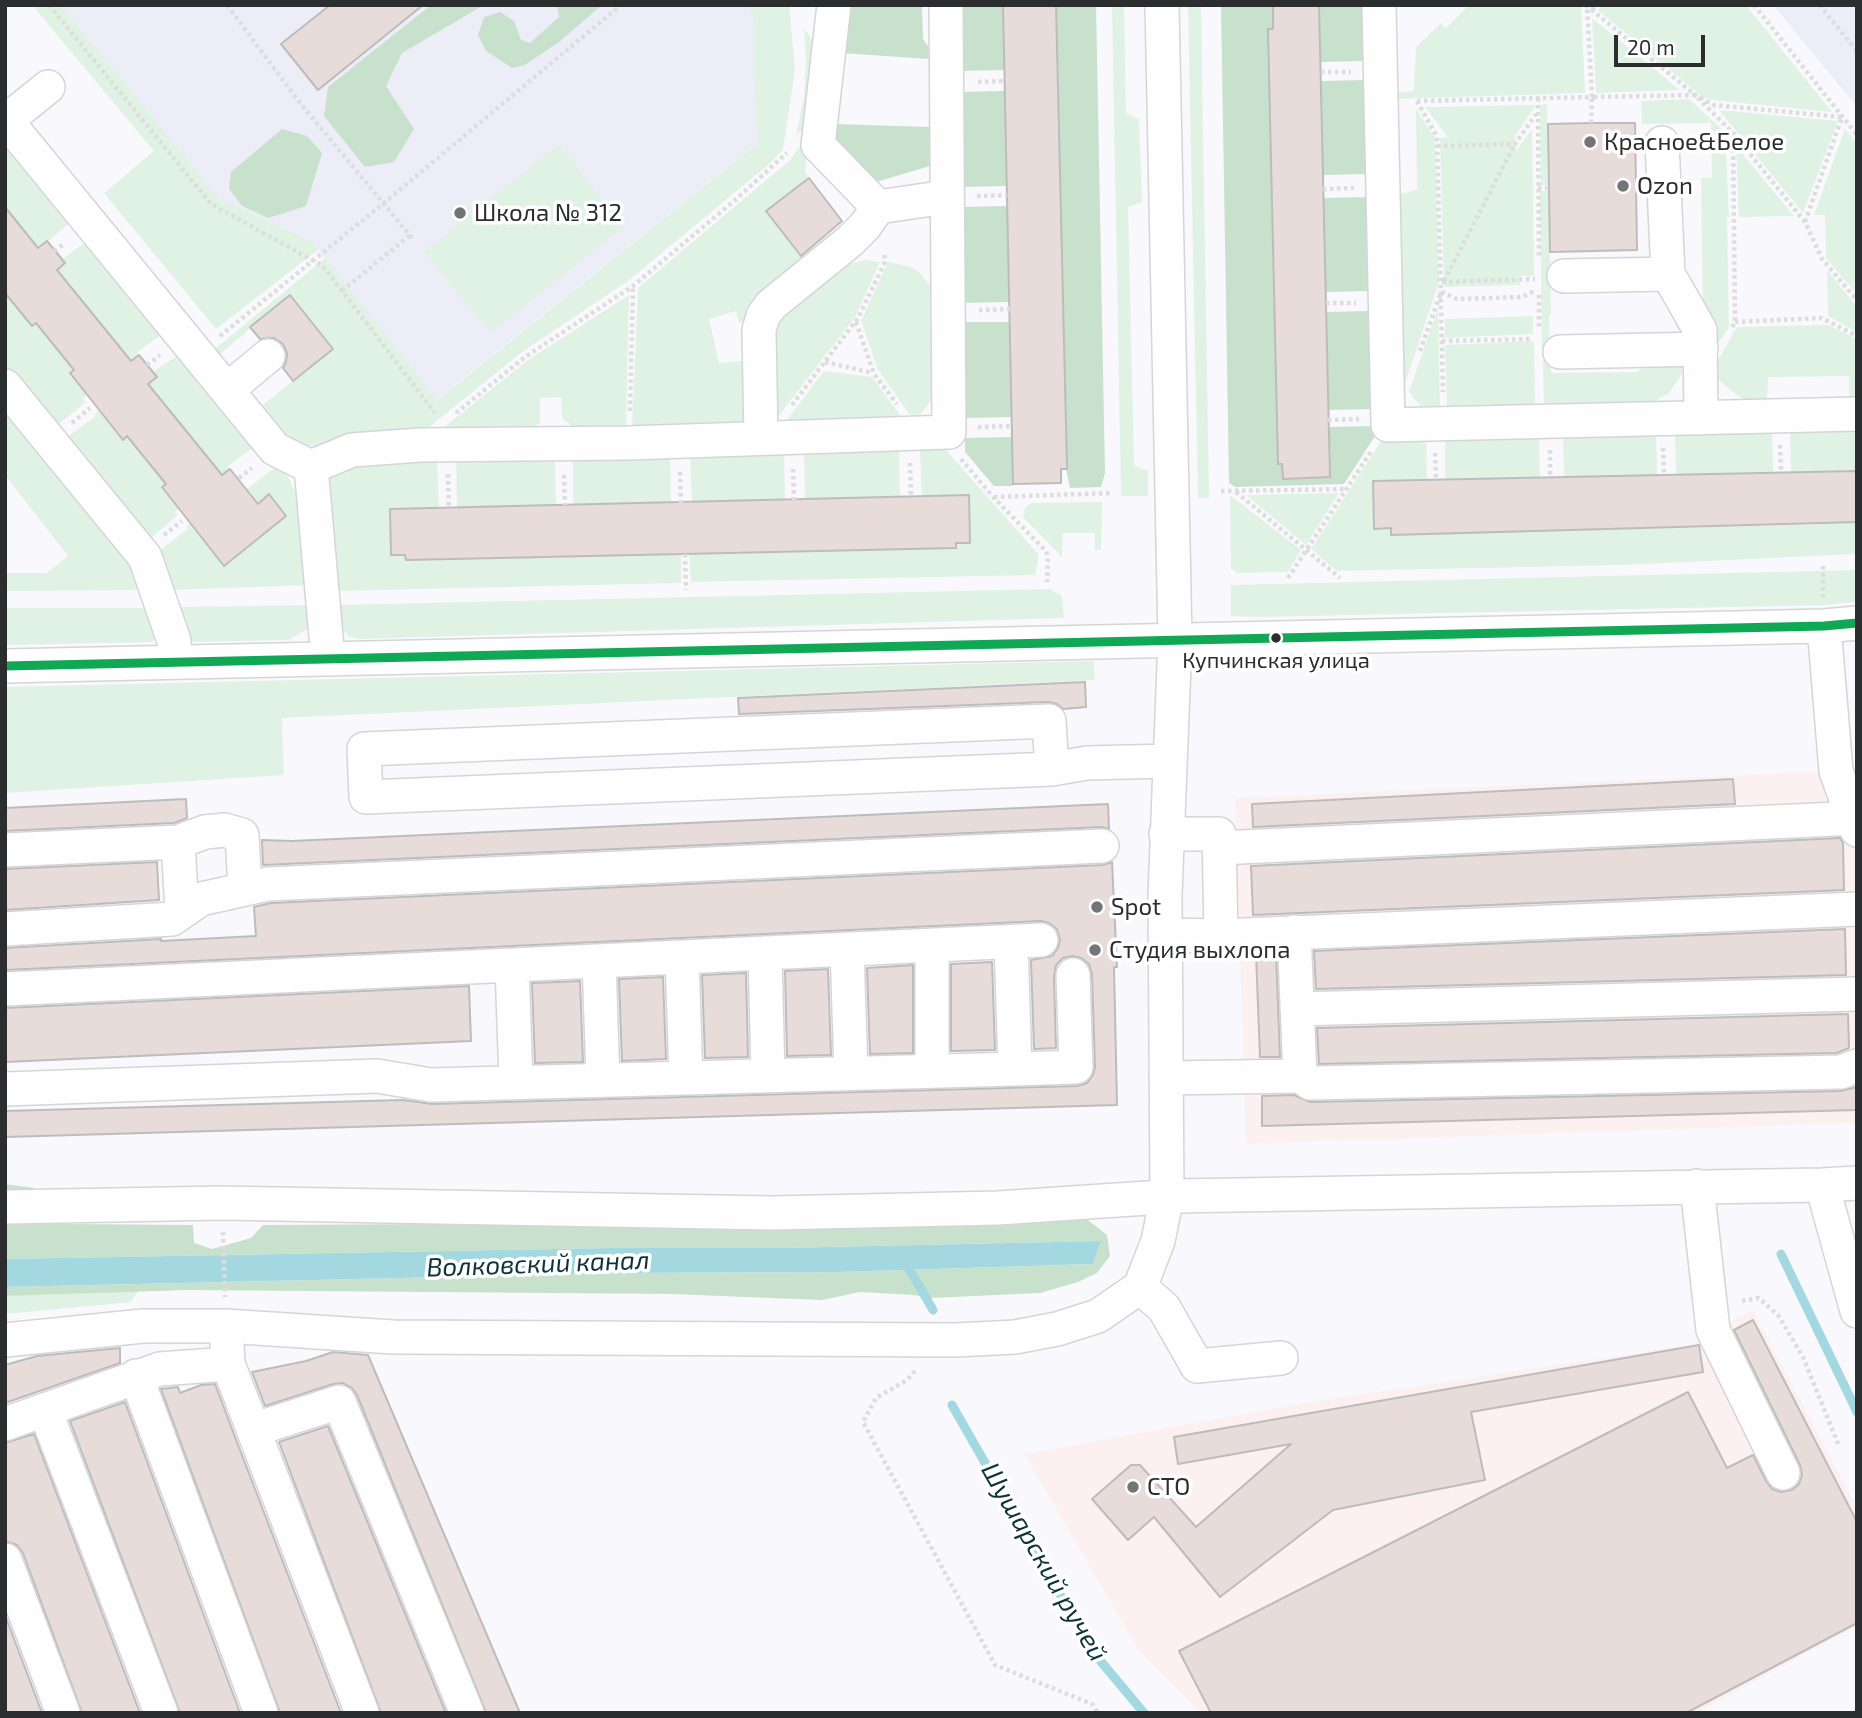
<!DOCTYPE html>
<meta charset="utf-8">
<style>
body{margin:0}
#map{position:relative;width:1862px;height:1718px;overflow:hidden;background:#f9f9fd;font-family:"Exo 2",sans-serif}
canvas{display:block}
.frame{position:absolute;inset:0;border:7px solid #2c2d2f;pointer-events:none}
.scale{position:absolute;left:1614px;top:35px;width:91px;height:32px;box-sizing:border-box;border:4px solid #2c2d2f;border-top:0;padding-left:9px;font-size:21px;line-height:24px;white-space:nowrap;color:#2c2d2f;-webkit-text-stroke:5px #fff;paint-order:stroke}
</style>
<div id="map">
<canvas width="1862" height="1718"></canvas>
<div class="frame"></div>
<div class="scale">20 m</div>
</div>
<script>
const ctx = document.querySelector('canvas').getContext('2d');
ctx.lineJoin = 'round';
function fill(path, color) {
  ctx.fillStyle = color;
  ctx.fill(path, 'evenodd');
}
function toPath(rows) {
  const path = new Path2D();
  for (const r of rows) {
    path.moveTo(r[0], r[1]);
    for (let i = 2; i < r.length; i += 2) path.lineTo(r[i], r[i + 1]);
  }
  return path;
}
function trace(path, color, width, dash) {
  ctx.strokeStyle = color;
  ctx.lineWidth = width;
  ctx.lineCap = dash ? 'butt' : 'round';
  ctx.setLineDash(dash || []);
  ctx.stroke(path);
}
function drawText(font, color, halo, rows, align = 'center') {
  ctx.font = font + ' "Exo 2",sans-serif';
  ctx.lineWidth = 7;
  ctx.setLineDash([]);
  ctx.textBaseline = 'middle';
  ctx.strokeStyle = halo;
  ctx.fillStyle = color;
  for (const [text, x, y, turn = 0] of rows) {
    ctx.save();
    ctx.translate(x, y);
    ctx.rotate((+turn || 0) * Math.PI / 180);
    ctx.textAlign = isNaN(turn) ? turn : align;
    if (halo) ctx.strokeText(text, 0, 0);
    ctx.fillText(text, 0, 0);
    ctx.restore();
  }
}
const built = toPath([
 [61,5,746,5,753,14,758,143,436,400,311,241,220,199],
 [1773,5,1857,5,1857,107]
]);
const industrial = toPath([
 [1857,770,1857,1123,1246,1144,1235,798],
 [1753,1310,1857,1507,1857,1626,1697,1713,1201,1713,1139,1651,1024,1454,1304,1403,1696,1344,1713,1330]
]);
const green = toPath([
 [32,5,61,5,220,199,311,241,318,250,216,329,104,193,154,151],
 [746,5,789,5,795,69,783,150,768,165,628,281,522,352,418,436,316,446,296,445,264,417,262,406,333,348,290,295,219,355,215,349,325,258,437,400,757,144,753,14],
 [1112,5,1124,5,1126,113,1139,119,1142,202,1128,207,1134,465,1148,471,1148,496,1121,496],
 [1188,5,1201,5,1209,498,1198,498],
 [1469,5,1581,5,1585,93,1393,99,1392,93,1414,91,1416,47,1441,23,1446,28],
 [1602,5,1746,5,1832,112,1712,100,1702,97,1598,10],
 [1592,18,1680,90,1596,93],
 [804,28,818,49,811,120,796,136,804,96,806,61],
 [1689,99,1725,132,1729,217,1727,218,1729,327,1710,356,1703,312,1701,178,1712,178,1711,123,1642,124,1641,101],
 [1547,104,1549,185,1541,185,1540,105],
 [1536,105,1515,136,1516,151,1532,129,1534,276,1519,276,1520,285,1444,287,1440,138,1448,137,1425,107],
 [1416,109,1435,138,1439,282,1404,387,1402,384,1395,195,1417,190],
 [1719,110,1838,121,1803,213],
 [1845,129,1857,143,1857,294,1826,258,1825,215,1814,215],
 [808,135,805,172,809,178,766,211,806,262,776,280,756,296,753,302,752,316,739,323,736,311,709,319,719,363,748,360,746,420,728,425,632,429,638,288,790,160],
 [5,137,74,220,39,248,5,207],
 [559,145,623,227,491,332,424,252],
 [1736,146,1794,216,1739,217],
 [1540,191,1549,191,1551,314,1549,315,1550,352,1542,353],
 [90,239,165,332,137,352,139,355,131,361,57,270,65,263,62,259],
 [866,260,880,262,855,317,776,419,768,352,780,318,845,265],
 [888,262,911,267,919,272,929,284,932,294,934,395,924,410,913,419,878,370,861,321],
 [1827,270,1857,307,1857,332,1828,316],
 [629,295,626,429,581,431,562,419,561,397,540,398,540,423,523,432,432,437,528,360],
 [8,296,32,326,36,323,74,370,70,373,87,395,83,399,86,402,54,428,5,368,5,298],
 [1438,308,1440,409,1427,409,1421,407,1409,392],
 [1533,316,1533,334,1445,338,1445,319],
 [1828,325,1857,339,1857,399,1849,399,1849,376,1768,377,1767,399,1743,400,1719,380,1713,369,1737,327],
 [1534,341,1535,408,1447,410,1445,345],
 [181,353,259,443,228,466,230,469,222,475,148,384,153,372],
 [1684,355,1682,374,1668,394,1645,406,1544,407,1543,360,1550,360,1551,373,1637,372,1649,361],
 [824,371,872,377,905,422,783,425],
 [5,409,132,563,145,590,5,591,5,573,47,573,68,556,5,475],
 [99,410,122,439,127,436,166,484,162,488,179,509,175,512,178,515,146,542,63,440,96,416,95,414],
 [1857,427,1857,471,1791,472,1790,428],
 [1772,428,1773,472,1676,474,1675,430],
 [1656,431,1657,475,1564,477,1563,433],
 [1539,433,1540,478,1445,480,1445,436],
 [1426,436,1427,480,1373,481,1375,529,1391,528,1391,535,1827,524,1827,519,1854,518,1854,522,1857,522,1857,554,1622,565,1337,571,1311,549,1384,437],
 [899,449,900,497,805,499,804,451],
 [945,449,1039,555,1035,575,691,582,689,553,955,548,956,543,970,543,922,497,920,450],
 [784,452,785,500,692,502,690,454],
 [670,454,671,503,573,505,573,457],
 [555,457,556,505,457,507,456,459],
 [437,459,439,508,405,555,406,560,681,554,681,583,334,591,327,484,331,477,342,467],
 [278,465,289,478,301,508,313,585,170,590,155,554,188,529,187,526,190,524,225,565,286,516,269,495,258,503,247,489],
 [1339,493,1306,545,1246,495],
 [1230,495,1301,550,1288,572,1238,573,1231,569],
 [1102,502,1101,550,1095,550,1095,533,1063,533,1062,557,1023,517,1024,509,1031,503],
 [1857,570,1857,602,1824,605,1256,617,1231,616,1231,585],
 [1050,589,1062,596,1064,618,358,639,349,636,341,628,335,605],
 [315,605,308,629,288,640,190,642,175,607],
 [5,608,150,608,158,637,152,642,5,645],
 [1094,661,1095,680,282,718,284,775,5,793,5,687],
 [138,1291,131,1302,5,1314,5,1296]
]);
const forest = toPath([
 [431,5,484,5,402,53,386,86,414,129,394,162,365,167,324,116,328,87],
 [557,5,602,5,559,42,525,65,512,68,486,51,478,35,484,17,500,12,514,21,521,40,530,43,559,17],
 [848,5,922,5,923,39,928,46,929,59,841,53],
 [956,5,1003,5,1005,70,958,71],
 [1056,5,1096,5,1105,473,1101,487,1070,488,1066,469],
 [1221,5,1273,5,1273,29,1268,30,1275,348,1280,348,1276,377,1278,463,1282,464,1283,479,1329,477,1329,427,1373,426,1375,436,1344,484,1235,487,1229,483],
 [1319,5,1364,5,1365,61,1320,62],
 [1366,80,1368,174,1323,175,1321,81],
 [1005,91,1007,186,960,187,958,92],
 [834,124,931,127,930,166,873,183,831,145],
 [282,129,307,136,322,153,306,206,268,218,242,206,229,189,231,172],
 [1368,197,1370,291,1326,292,1323,198],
 [1007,206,1009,302,962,303,960,207],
 [1371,311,1373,409,1328,410,1326,312],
 [963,322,1010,322,1012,417,965,418],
 [1012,437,1013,486,994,486,965,452,965,438],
 [5,1184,34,1188,43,1210,64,1224,193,1225,194,1243,212,1249,251,1238,263,1225,1003,1221,1064,1218,1088,1220,1107,1235,1110,1256,1097,1273,1078,1282,1040,1293,931,1298,913,1295,860,1292,822,1300,671,1294,188,1290,5,1296,5,1287,621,1273,839,1272,1093,1264,1101,1241,779,1248,611,1248,5,1259]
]);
const water = toPath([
 [1101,1241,1093,1264,839,1272,621,1273,5,1287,5,1259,611,1248,779,1248]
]);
const stream = toPath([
 [1781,1254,1857,1412],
 [904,1260,933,1310],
 [952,1405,1093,1652,1144,1713]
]);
const building = toPath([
 [330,5,423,5,318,90,281,44,330,5],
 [1003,5,1056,5,1067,469,1061,469,1061,483,1013,484,1003,5],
 [1273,5,1319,5,1330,477,1283,479,1282,464,1278,464,1268,29,1273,29,1273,5],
 [1591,123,1635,123,1637,250,1550,252,1548,124,1591,123],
 [809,178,842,221,801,256,766,211,809,178],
 [5,207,38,248,47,241,65,263,57,270,131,361,139,355,157,377,148,384,222,475,230,469,258,504,269,494,286,516,224,566,162,487,166,484,127,436,123,440,70,373,74,370,36,323,32,326,5,293,5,207],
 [290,295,333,349,293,381,283,368,286,362,287,353,283,344,274,338,260,339,250,327,290,295],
 [1857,471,1857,522,1391,535,1391,528,1374,529,1373,481,1857,471],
 [969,495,970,543,956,543,956,548,406,560,405,555,391,555,390,509,969,495],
 [1085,682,1086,707,1063,709,1057,704,1048,702,739,714,738,698,1085,682],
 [1733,779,1735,804,1253,827,1252,804,1733,779],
 [186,799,187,818,174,823,5,831,5,808,186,799],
 [1108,804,1109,829,1101,827,263,865,262,840,292,841,1108,804],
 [1840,838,1843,843,1844,890,1253,915,1251,866,1840,838],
 [157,862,159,900,5,910,5,869,157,862],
 [1112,862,1117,967,1114,967,1117,1105,5,1137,5,1111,403,1100,432,1104,1077,1086,1087,1083,1093,1075,1095,1067,1092,974,1089,964,1081,958,1072,956,1063,958,1056,965,1054,976,1056,1048,1034,1049,1031,960,1052,956,1058,948,1060,940,1057,929,1049,923,1041,921,5,970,5,948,161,939,161,941,256,936,254,907,271,903,1103,865,1112,862],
 [1845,929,1846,975,1316,989,1314,951,1845,929],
 [1276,953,1280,1057,1260,1057,1256,954,1276,953],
 [992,962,995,1050,951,1051,951,964,992,962],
 [913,965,913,1053,870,1054,867,968,913,965],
 [828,969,831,1055,787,1056,785,971,828,969],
 [746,973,748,1057,705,1058,702,975,746,973],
 [663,977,666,1059,622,1061,619,979,663,977],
 [580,981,583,1062,535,1063,532,983,580,981],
 [469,986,471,1041,5,1062,5,1008,469,986],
 [1848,1014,1849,1048,1837,1053,1319,1064,1317,1028,1848,1014],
 [1857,1087,1857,1110,1262,1126,1262,1096,1294,1095,1310,1102,1841,1091,1857,1087],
 [1753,1320,1857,1522,1857,1623,1686,1713,1211,1713,1179,1651,1688,1392,1727,1468,1753,1455,1766,1481,1772,1489,1781,1492,1792,1490,1799,1484,1802,1475,1800,1465,1734,1330,1753,1320],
 [1699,1345,1703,1372,1471,1412,1485,1480,1333,1510,1220,1597,1154,1517,1128,1540,1092,1499,1131,1465,1140,1465,1196,1527,1291,1444,1178,1464,1174,1437,1699,1345],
 [120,1348,120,1363,5,1403,5,1365,37,1356,120,1348],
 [333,1352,368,1355,520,1713,486,1713,357,1395,352,1388,343,1383,333,1384,265,1406,252,1372,306,1361,333,1352],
 [215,1384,235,1437,341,1713,280,1713,161,1389,178,1387,180,1393,201,1385,215,1384],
 [125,1402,240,1713,180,1713,70,1421,125,1402],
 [328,1426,446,1713,381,1713,279,1442,328,1426],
 [34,1434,140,1713,82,1713,23,1553,17,1545,5,1541,5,1443,34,1434],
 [5,1615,42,1713,5,1713,5,1615]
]);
const path = toPath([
 [49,5,211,204,323,266,435,413],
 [227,5,300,103,413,239],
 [1586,5,1695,95,1714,105,1842,117,1805,222],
 [1754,5,1857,135],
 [1823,5,1821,7,1857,51],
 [1592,10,1597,5],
 [1321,72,1351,72],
 [978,82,1005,81],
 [1538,98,1539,258],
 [1417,101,1437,137,1443,392],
 [1417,101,1592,97,1587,5],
 [1591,123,1592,97,1695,95,1733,133,1805,222,1822,259,1857,300],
 [1437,146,1515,144,1536,114],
 [1538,188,1549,188],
 [1323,189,1354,188],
 [977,196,1007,195],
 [54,251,65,243],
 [1444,281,1515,144],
 [1442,282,1535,279],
 [342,291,410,235],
 [1539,295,1539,328],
 [1326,303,1356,303],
 [979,310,1010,309],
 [856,322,874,374,897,404],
 [1735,322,1822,318,1857,336],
 [1732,327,1735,322,1733,134],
 [220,336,384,203,621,5],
 [1442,341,1531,339],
 [1420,351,1441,292,1457,299,1522,297,1536,290],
 [825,362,873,373],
 [147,365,160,355],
 [792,405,858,318,885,262,884,253],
 [630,411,633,287],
 [456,413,525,357,633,286,734,201,787,153],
 [1328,420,1359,419],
 [72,423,90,408],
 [978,427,1012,426],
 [1780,445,1781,472],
 [1663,448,1664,475],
 [1550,450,1550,477],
 [1435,453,1436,480],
 [961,459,993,497,1046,551,1048,558,1047,582],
 [910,463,911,497],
 [793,469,794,500],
 [680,472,681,503],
 [448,474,449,508],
 [564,475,565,505],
 [239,478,252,468],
 [1221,491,1346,489],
 [1236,492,1340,578],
 [994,497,1111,493],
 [164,535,182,521],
 [685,554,686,590],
 [1823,566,1823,597],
 [1288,578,1372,450],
 [223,1232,225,1297],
 [1742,1301,1759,1298,1778,1315,1803,1357,1839,1446],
 [915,1371,907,1380,876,1398,863,1422,995,1665,1092,1704,1098,1713]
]);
const minor = toPath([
 [834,5,818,145,878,207],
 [1379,5,1388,425,1857,414],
 [5,119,275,449,311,467,352,450,420,445,629,443,949,432,946,5],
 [7,120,48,87],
 [1662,143,1668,274,1700,330,1701,418],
 [1564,276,1668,274],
 [1560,352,1701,349],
 [5,386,145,557,174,641,175,662],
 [227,390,268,356],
 [761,438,759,330,763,316,771,305,850,241,865,226,878,207,946,197],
 [311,467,328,659],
 [1824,626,1836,771,1857,830],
 [5,666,1824,626,1857,623],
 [1052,769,1049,721,364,749,366,797,1052,769,1087,763,1169,761],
 [178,842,205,832,224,830,242,835,245,889],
 [1219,848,1857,818],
 [5,850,178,842,182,912],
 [5,929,172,919,201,899,268,884,1102,846],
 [1165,935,1221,936,1219,834,1166,834],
 [1221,936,1857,909],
 [932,945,932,1071],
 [847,949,851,1073],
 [765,953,768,1075],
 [682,957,686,1078],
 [599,961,603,1080],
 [512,965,516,1082],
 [5,989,1041,940],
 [1297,1009,1857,994],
 [1015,1069,1076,1067,1073,975],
 [1300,1076,1310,1083,1841,1072,1857,1066],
 [1166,1078,1300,1076,1294,932],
 [5,1089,377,1076,431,1085,1015,1069,1011,942],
 [1822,1185,1857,1311],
 [1697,1186,1713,1330,1783,1473],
 [5,1207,221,1203,772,1213,998,1208,1177,1196,1822,1185,1857,1183],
 [1140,1287,1164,1308,1197,1366,1281,1358],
 [226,1326,228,1364,362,1713],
 [5,1340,143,1326,226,1326,393,1337,956,1340,1015,1337,1057,1329,1098,1316,1140,1287,1158,1241,1167,1196,1165,895,1175,639,1162,5],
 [136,1376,261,1713],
 [45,1410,161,1713],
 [5,1424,160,1369,228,1364],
 [253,1430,339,1402,467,1713],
 [5,1560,63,1713]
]);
const bus1 = toPath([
 [5,666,1824,626,1857,623]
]);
const markers = [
 [1590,142,7,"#747477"],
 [1623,186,7,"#747477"],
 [460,213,7,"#747477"],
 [1276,638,6,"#2c2d2f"],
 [1097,907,7,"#747477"],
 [1095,950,7,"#747477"],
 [1133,1487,7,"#747477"]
];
const busNames = [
 ["Купчинская улица",1276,661]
];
const poiNames = [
 ["Красное&Белое",1604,142],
 ["Ozon",1637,186],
 ["Школа № 312",474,213],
 ["Spot",1111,907],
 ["Студия выхлопа",1109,950],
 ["СТО",1147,1487]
];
const waterNames = [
 ["Волковский канал",538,1264,-2],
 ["Шушарский ручей",1044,1562,60]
];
fill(built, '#ecedf7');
fill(industrial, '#fcf0f0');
fill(green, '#dff2e3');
fill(forest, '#c8e1cc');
fill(water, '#a4d8e1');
trace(stream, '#a4d8e1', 9);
fill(building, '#e8dcdb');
trace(building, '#bdbcbd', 2);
trace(minor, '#d5d5d8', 36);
trace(path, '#ddddde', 4.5, [3.5, 3.5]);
trace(minor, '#fefeff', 33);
trace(bus1, '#10a855', 9);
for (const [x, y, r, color] of markers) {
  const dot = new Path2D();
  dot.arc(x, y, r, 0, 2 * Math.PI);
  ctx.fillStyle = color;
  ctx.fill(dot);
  trace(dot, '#fff', 2.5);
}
drawText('22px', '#2c2d2f', '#fff', busNames);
drawText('24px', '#2c2d2f', '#fff', poiNames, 'left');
drawText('italic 26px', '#0e3439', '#fff', waterNames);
</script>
